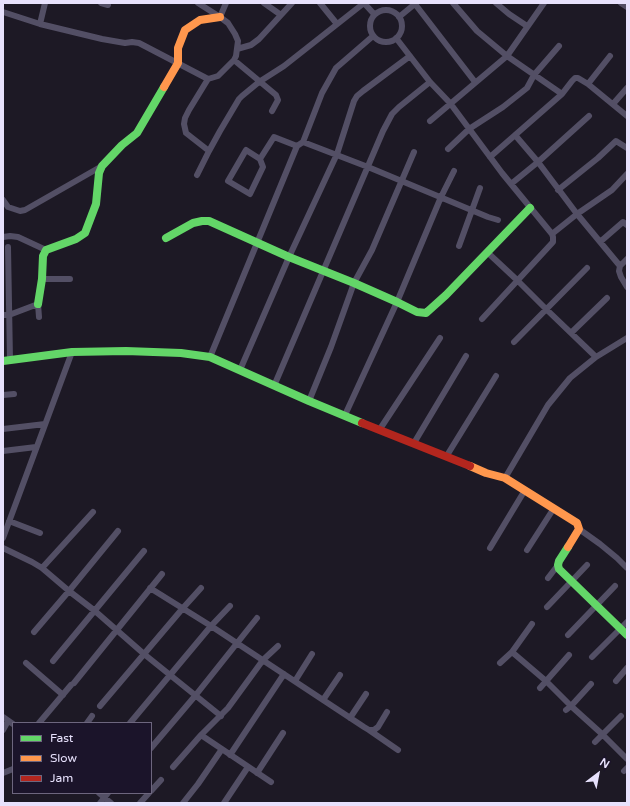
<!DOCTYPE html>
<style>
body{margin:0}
#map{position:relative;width:630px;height:806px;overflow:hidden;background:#1d1925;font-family:"Varela Round",sans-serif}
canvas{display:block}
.frame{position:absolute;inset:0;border:4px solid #e7e1fc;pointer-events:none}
.legend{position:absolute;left:12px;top:722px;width:140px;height:72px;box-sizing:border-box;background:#1b142a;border:1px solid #6d667e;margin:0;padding:5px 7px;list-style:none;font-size:12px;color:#e7e1fc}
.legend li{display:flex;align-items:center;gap:8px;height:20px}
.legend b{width:20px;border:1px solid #6d667e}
.north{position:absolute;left:578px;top:754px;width:40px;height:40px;-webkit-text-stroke:3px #1b142a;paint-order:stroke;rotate:32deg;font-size:11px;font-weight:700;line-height:16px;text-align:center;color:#e7e1fc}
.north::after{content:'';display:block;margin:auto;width:14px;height:18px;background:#e7e1fc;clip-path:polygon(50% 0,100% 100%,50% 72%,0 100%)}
</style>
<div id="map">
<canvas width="630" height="806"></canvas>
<div class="frame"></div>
<ul class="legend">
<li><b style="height:5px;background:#63d668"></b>Fast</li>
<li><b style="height:5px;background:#ff974d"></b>Slow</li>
<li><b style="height:5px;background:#b3261e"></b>Jam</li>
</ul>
<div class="north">N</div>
</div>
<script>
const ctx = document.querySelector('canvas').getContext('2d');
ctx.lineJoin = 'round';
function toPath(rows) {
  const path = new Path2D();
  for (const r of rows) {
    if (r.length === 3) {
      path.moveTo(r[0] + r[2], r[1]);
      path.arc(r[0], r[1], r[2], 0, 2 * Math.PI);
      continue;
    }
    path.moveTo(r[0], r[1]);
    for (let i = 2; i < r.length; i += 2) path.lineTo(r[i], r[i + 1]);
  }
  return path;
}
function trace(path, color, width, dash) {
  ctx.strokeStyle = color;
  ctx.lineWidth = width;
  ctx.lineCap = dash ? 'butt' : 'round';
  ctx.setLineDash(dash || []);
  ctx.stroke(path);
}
const street = toPath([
 [45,3,40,24,102,39,125,43,132,42,139,43,208,79],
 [101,3,108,5],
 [198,3,220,17],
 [264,3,281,15,292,3],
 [320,3,337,24],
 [364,3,374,14],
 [453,3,477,31,507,56,562,94],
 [496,3,509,14,527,26],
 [621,3,627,7],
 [415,4,475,82],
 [386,26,16],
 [3,12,40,24],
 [399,17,416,3],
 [396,38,430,82,450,103,502,173,552,234,553,237,553,242,482,319],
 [237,49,251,45,259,39,281,15],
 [234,60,276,95,278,100,272,111],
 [588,84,610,56],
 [613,104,627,88],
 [430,121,507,56,544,3],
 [515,135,538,162,577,214,620,266],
 [303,142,368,167,488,217,498,220],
 [448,149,469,129,503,107,527,88,534,75,559,46],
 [209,151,220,131,239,99,242,96,259,82,284,66,364,3],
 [490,157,562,94,572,81,575,78,578,78,588,84,627,116],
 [260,159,246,150,228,181,250,194,263,167,260,159,274,137,297,146],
 [197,175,209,151,186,133,184,124,185,118,189,110,208,79,218,76,234,60,236,56,238,41,235,34,228,23,220,17,226,3],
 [511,184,538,162,589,116],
 [558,190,598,158,616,141,627,148],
 [3,200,8,207,20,211,25,210,102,166],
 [552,234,577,214,612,190,627,174],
 [3,237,10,236,18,237,46,250],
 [600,242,623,222,627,225],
 [459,246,480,188],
 [8,247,10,360],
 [487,252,517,280,546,309,596,357],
 [627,259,620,266,619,271,621,277,627,287],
 [42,279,70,279],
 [3,315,9,315,38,304,39,317],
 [572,332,607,298],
 [514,342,587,268],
 [210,357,297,146,303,142,322,93,336,68,373,36],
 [240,370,289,257,337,154,354,101,357,96,363,91,410,56],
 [274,386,383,131,392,114,399,107,430,82],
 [3,395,14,394],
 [309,401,331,347,354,283,372,250,414,152],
 [345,415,397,302,441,197,454,171],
 [3,429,45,424],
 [380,429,440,338],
 [414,443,466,356],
 [3,451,36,447],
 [446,457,496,376],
 [505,478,548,405,570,378,596,357,627,338],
 [9,521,40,533],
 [579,529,600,544,617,558,627,568],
 [3,538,72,352],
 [3,548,32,562,42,568,69,591,95,611,144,654,221,716],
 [490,548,525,490],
 [527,550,554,508],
 [42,568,93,512],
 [548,578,558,565],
 [150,588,211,626,364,727,369,730,374,730,378,727,387,712],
 [547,607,587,565],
 [34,632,69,591,118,531],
 [568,635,615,586],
 [512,652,546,681,571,706,602,734,627,759],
 [592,657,627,622],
 [53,661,144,551],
 [26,663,63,695],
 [500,663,512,652,532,624],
 [295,681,312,654],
 [616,681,627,668],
 [74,683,162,574],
 [540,688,569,655],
 [323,700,340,675],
 [100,706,183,608,201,588],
 [566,710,571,706,591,684],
 [3,717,13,724],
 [350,718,366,694],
 [39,723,71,685],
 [87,723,92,716],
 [130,723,211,626,230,606],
 [3,730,8,721],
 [369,730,398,750],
 [595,742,621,716],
 [151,748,195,696,257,618],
 [230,755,284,674],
 [173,767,201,735],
 [624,771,627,768],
 [3,773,13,769],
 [257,773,283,733],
 [271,782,201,735,228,708,263,660,278,646],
 [151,791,161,780],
 [99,793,111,803],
 [100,803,108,793],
 [140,803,149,793],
 [183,803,198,784,222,749],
 [224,803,248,767]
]);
const fast = toPath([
 [166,238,193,223,202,221,209,221,289,257,354,283,397,302,417,312,426,313,446,295,530,208],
 [38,304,42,279,43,256,46,250,76,239,85,233,96,204,99,173,102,166,122,145,137,133,164,87],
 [3,361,72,352,126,351,181,353,210,357,309,401,362,423],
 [568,547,559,561,558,565,559,569,627,635]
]);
const slow = toPath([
 [164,87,178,63,178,48,185,30,200,20,220,17],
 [470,466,486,473,505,478,577,523,579,529,568,547]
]);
const jam = toPath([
 [362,423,470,466]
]);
trace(street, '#534f65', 6);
trace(fast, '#63d668', 8);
trace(slow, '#ff974d', 8);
trace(jam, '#b3261e', 8);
</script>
